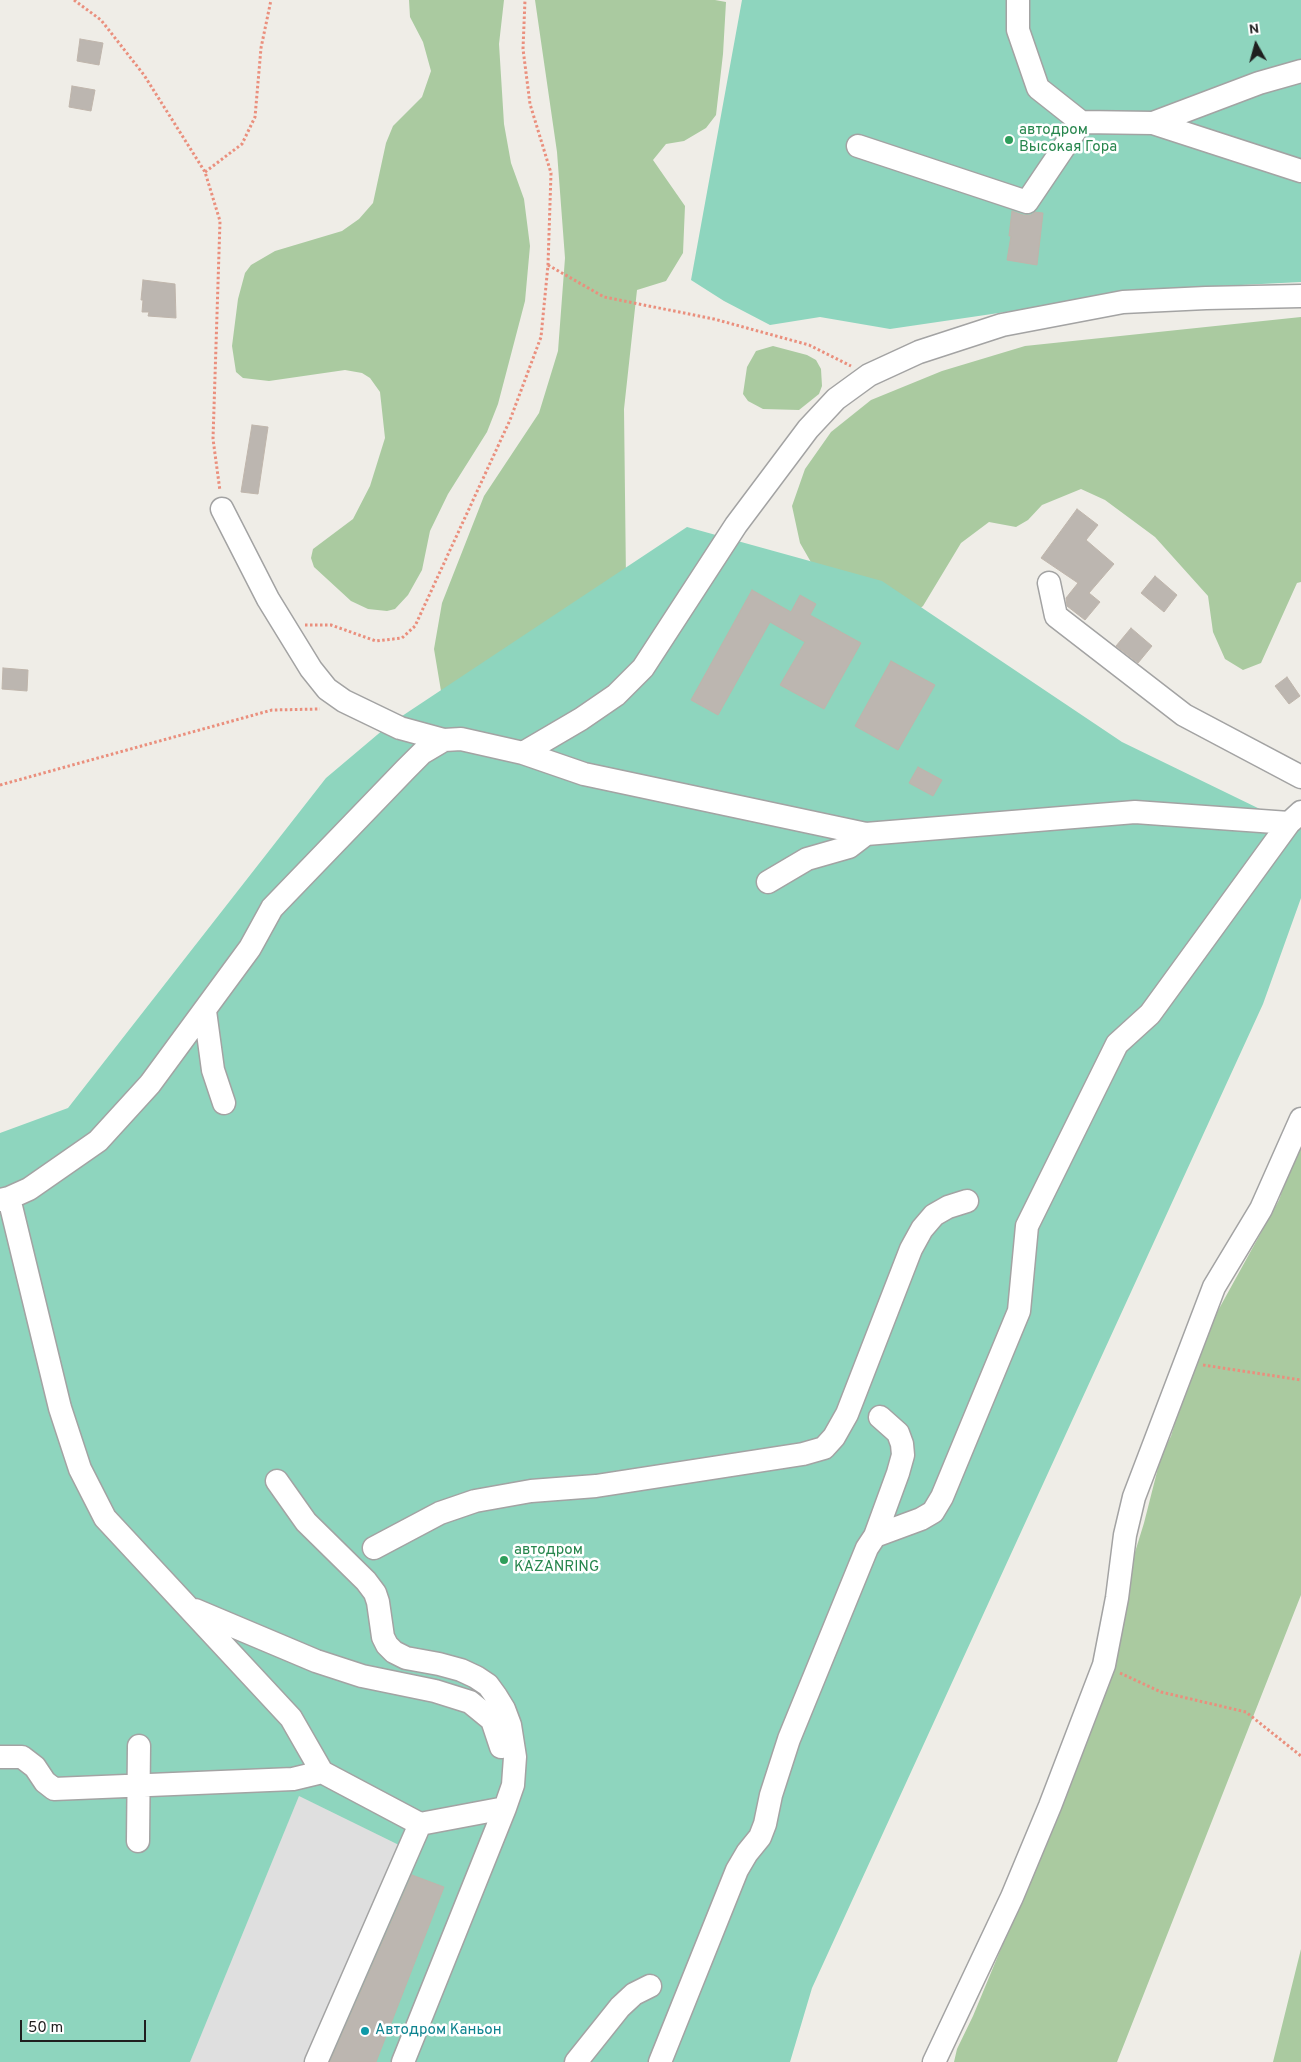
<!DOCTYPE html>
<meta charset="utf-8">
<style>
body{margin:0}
#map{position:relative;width:1301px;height:2062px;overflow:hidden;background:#efede7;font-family:Overpass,sans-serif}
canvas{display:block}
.north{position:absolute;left:1231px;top:20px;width:50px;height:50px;-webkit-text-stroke:4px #fff;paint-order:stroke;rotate:353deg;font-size:14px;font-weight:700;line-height:20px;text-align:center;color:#1f1f1f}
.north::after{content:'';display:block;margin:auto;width:18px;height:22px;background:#1f1f1f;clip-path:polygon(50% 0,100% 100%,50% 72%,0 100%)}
.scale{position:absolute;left:20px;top:2020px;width:126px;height:22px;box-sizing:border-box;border:2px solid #1f1f1f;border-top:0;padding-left:6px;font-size:15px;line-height:18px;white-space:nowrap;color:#1f1f1f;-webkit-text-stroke:4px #fff;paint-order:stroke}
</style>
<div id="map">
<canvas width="1301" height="2062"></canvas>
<div class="north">N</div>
<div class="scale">50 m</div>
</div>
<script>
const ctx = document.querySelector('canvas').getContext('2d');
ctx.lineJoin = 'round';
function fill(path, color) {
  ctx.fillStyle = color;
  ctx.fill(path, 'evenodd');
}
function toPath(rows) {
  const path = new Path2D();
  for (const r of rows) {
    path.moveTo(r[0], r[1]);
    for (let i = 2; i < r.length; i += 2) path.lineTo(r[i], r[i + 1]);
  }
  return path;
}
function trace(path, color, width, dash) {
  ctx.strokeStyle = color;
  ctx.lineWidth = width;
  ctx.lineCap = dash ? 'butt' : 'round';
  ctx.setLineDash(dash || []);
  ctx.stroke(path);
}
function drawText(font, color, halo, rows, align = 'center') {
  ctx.font = font + ' Overpass,sans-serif';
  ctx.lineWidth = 5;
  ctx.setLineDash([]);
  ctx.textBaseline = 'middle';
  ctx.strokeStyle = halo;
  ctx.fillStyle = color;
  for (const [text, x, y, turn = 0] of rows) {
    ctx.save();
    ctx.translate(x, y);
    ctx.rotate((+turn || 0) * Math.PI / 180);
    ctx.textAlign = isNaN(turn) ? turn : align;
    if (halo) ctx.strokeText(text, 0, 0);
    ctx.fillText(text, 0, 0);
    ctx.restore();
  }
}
const forest = toPath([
 [409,0,504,0,499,44,504,124,511,163,524,199,530,246,525,301,498,404,487,432,448,494,430,531,422,570,408,595,395,609,387,611,368,609,351,601,314,567,311,558,313,549,353,519,370,486,385,438,380,392,370,378,362,373,345,370,269,381,243,378,236,372,232,346,238,299,245,273,251,265,275,251,342,231,359,219,373,203,386,143,393,126,422,97,431,71,423,42,410,17],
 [535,0,715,0,726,2,723,54,716,115,706,128,684,141,666,144,653,160,685,206,683,253,666,281,637,290,624,409,626,580,441,691,434,649,442,603,484,496,539,413,558,351,565,258,557,152],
 [1301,317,1301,582,1297,583,1261,663,1243,670,1225,659,1213,632,1208,596,1155,537,1105,500,1081,489,1042,505,1028,520,1016,527,989,522,961,543,923,606,902,623,820,578,800,543,792,506,805,469,831,432,871,400,942,371,1025,346],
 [773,346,807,355,816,360,821,369,822,386,819,394,799,410,763,409,748,401,743,394,747,367,756,351],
 [1301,1147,1301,1595,1117,2062,954,2062,957,2049,973,2016,1046,1840,1144,1523,1161,1456,1171,1436,1199,1345,1279,1200,1289,1171],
 [1301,1949,1301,2062,1273,2062]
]);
const pitch = toPath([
 [742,0,1301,0,1301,282,1162,289,890,329,820,317,770,325,724,301,691,280],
 [687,527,882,581,1122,742,1301,829,1301,898,1263,1004,812,1988,790,2062,0,2062,0,1133,68,1108,326,778,390,724]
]);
const parking = toPath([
 [299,1796,401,1846,313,2062,190,2062]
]);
const building = toPath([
 [80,39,103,43,99,65,77,61,80,39],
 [72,86,95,90,91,111,69,107,72,86],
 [1012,211,1023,215,1031,215,1035,212,1043,213,1037,265,1007,260,1011,236,1009,236,1012,211],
 [143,280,175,284,176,318,148,316,149,312,142,312,143,300,141,300,143,280],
 [252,425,268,427,258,494,241,492,252,425],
 [1077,509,1098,525,1086,540,1114,564,1089,593,1100,602,1085,620,1067,606,1066,598,1078,583,1041,558,1077,509],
 [1155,576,1177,595,1164,612,1141,593,1155,576],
 [752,590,791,612,800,595,816,604,810,615,861,643,824,709,780,685,805,642,770,622,718,715,691,700,752,590],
 [1131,628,1152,646,1138,663,1116,646,1131,628],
 [891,661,935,685,898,750,855,726,891,661],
 [3,668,28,670,27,691,2,689,3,668],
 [1287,677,1300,696,1289,704,1275,686,1287,677],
 [918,767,942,780,933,796,909,783,918,767],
 [412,1875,444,1887,376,2062,330,2062,412,1875]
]);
const path = toPath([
 [74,0,101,20,144,75,205,172,220,221,213,439,220,491],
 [205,172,242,144,255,117,261,48,271,0],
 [548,265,604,297,714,319,809,345,851,366],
 [305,625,331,625,376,641,402,638,415,626,510,420,541,337,548,265,551,173,530,104,523,49,525,0],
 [0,785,272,710,320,709],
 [1203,1365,1301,1380],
 [1120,1673,1161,1692,1246,1712,1301,1756]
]);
const minor = toPath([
 [1018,0,1018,30,1038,88,1081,122,1153,123,1259,83,1301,71],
 [1153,123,1301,171],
 [858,146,1027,202,1081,122],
 [222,509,268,599,311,669,327,689,344,701,400,728,444,740,461,739,523,753,584,774,866,834,1135,812,1289,823,1301,812],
 [1049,583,1056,616,1184,715,1301,777],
 [523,753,581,719,616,695,643,668,736,525,808,429,836,399,869,375,919,352,1002,325,1123,302,1206,298,1301,296],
 [768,882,807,859,849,847,866,834],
 [205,1011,213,1070,224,1103],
 [9,1198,60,1408,80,1469,105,1518,291,1718,322,1772,420,1824,316,2062],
 [0,1200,9,1198,29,1189,98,1141,150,1084,250,948,272,908,406,769,422,753,444,740],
 [277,1481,306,1522,366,1581,375,1593,378,1602,383,1637,387,1645,394,1652,406,1658,439,1664,461,1670,476,1677,488,1685,496,1696,504,1709,510,1725,515,1757,513,1785,505,1808,403,2062],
 [875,1536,921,1519,933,1512,942,1497,1019,1311,1027,1226,1117,1044,1150,1014,1289,823],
 [374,1548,440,1513,475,1501,531,1491,596,1486,803,1454,824,1448,834,1437,847,1414,911,1249,922,1229,934,1215,948,1207,967,1201],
 [195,1610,316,1661,362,1676,435,1691,470,1702,492,1720,501,1747],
 [0,1757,22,1757,35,1767,45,1782,54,1789,293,1779,322,1772],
 [420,1824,505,1808],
 [138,1841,139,1746],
 [576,2062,620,2007,634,1994,650,1986],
 [660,2062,737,1870,747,1853,760,1837,765,1824,771,1795,789,1739,867,1548,875,1536,898,1473,903,1455,902,1444,898,1433,880,1417],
 [934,2062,1012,1897,1050,1806,1104,1665,1117,1598,1125,1535,1134,1497,1214,1287,1261,1209,1301,1119]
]);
const markers = [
 [1009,140,5,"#2e9e5b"],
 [504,1560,5,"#2e9e5b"],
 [365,2031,5,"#0f9aa8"]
];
const leisureNames = [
 ["автодром",1019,131],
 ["Высокая Гора",1019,148],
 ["автодром",514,1551],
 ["KAZANRING",514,1568]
];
const cultureNames = [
 ["Автодром Каньон",375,2031]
];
fill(forest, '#aacaa0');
fill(pitch, '#8ed5be');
fill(parking, '#dfdfdf');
fill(building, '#bcb6b0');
trace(building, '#bfb5ab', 1);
trace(minor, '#a3a3a3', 25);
trace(path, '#ea8f7d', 3, [2.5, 2.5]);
trace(minor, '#fff', 22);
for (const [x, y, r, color] of markers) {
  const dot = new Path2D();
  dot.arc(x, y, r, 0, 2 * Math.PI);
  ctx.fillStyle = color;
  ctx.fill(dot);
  trace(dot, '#fff', 2);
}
drawText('15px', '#27864d', '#fff', leisureNames, 'left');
drawText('15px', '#0d838f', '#fff', cultureNames, 'left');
</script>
